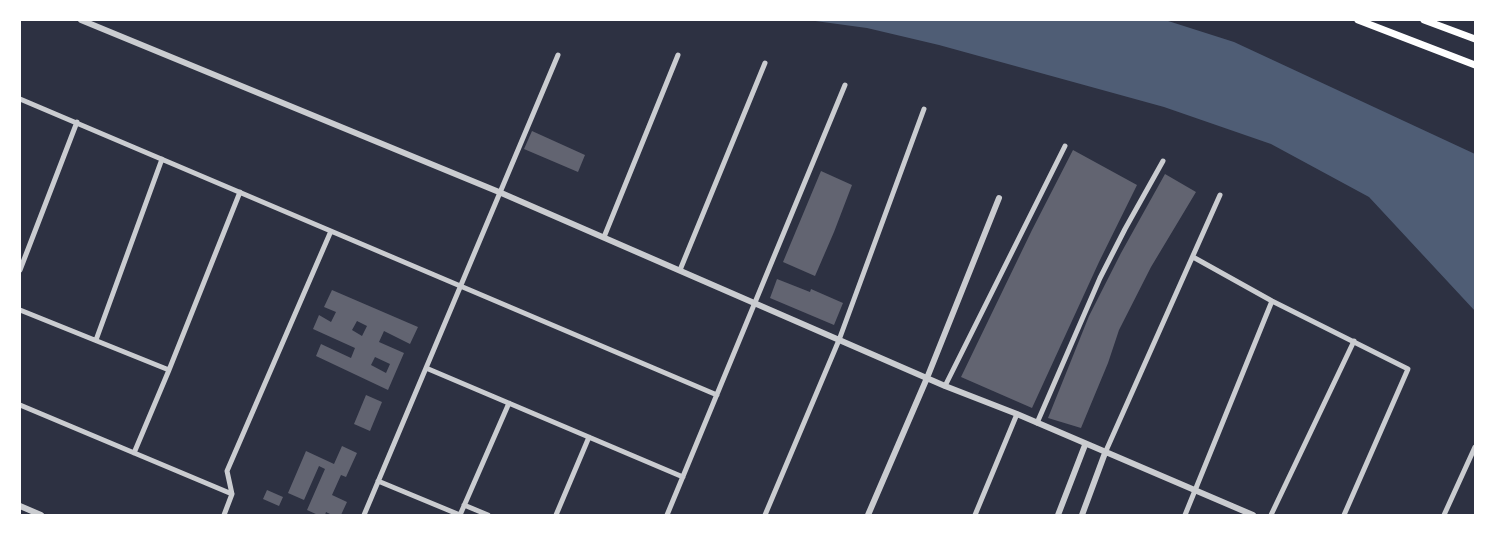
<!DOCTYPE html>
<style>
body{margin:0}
#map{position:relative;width:1495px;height:535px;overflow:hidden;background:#2d3142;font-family:Commissioner,sans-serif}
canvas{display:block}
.frame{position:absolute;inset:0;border:21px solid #fff;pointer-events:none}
</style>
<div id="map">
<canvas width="1495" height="535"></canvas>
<div class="frame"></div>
</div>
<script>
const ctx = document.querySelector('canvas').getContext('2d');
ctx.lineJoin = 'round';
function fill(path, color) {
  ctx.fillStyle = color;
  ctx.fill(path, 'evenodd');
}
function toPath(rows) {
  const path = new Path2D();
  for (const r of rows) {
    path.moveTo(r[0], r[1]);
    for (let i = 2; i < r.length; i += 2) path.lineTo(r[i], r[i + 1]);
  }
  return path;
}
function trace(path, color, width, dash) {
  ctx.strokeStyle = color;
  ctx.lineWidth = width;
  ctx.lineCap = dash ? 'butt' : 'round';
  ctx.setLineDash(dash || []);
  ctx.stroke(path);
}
const water = toPath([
 [808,20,1165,20,1234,42,1475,154,1475,311,1369,197,1271,144,1164,107,939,45,867,28]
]);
const building = toPath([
 [532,131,585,155,578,172,524,149],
 [1073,150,1137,185,1099,262,1032,408,961,377,1032,230],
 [821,171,852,185,834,232,815,276,783,262],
 [1165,174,1196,192,1151,267,1119,330,1108,363,1081,428,1048,418,1089,316,1121,253],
 [777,279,810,292,811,289,843,303,834,325,770,298],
 [332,290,418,327,410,344,384,331,379,342,404,353,388,390,316,356,321,344,351,358,355,348,313,329,319,315,331,322,336,312,324,307],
 [357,321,367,326,362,336,352,330],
 [375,357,390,364,386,373,371,365],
 [366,395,382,402,370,431,354,424],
 [342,446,357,453,346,477,341,475,332,495,347,502,341,515,332,515,326,512,325,515,318,515,307,510,325,469,319,466,304,500,288,493,306,451,334,464],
 [267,490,283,497,279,506,263,499]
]);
const minor = toPath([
 [20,99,717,395],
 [604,237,678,55],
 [1193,257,1272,301,1408,369,1344,515],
 [20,270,77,122],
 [680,270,765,63],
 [20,310,169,370],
 [96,340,162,159],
 [426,368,683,477],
 [945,386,1065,146],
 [20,405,232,494],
 [1037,423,1100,278,1125,229,1163,161],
 [134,453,169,370,240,192],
 [1105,453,1220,195],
 [378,481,460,515],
 [464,505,488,515],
 [224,515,232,494,227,471,331,231],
 [364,515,558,55],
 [460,515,509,403],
 [556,515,589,437],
 [667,515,845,85],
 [765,515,839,340,924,109],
 [975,515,1017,414],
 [1185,515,1272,301],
 [1271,515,1354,341],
 [1444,515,1475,447]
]);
const tertiary = toPath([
 [81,20,499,192,945,386,1017,414,1253,515],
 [20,506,41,515],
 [868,515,927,378,999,198],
 [1058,515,1085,445],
 [1082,515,1105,453]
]);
const secondary = toPath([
 [1358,20,1475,65],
 [1424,20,1475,39]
]);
fill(water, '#4f5d75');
fill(building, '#626471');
trace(minor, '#caccd0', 5);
trace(tertiary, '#caccd0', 6);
trace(secondary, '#fff', 7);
</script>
